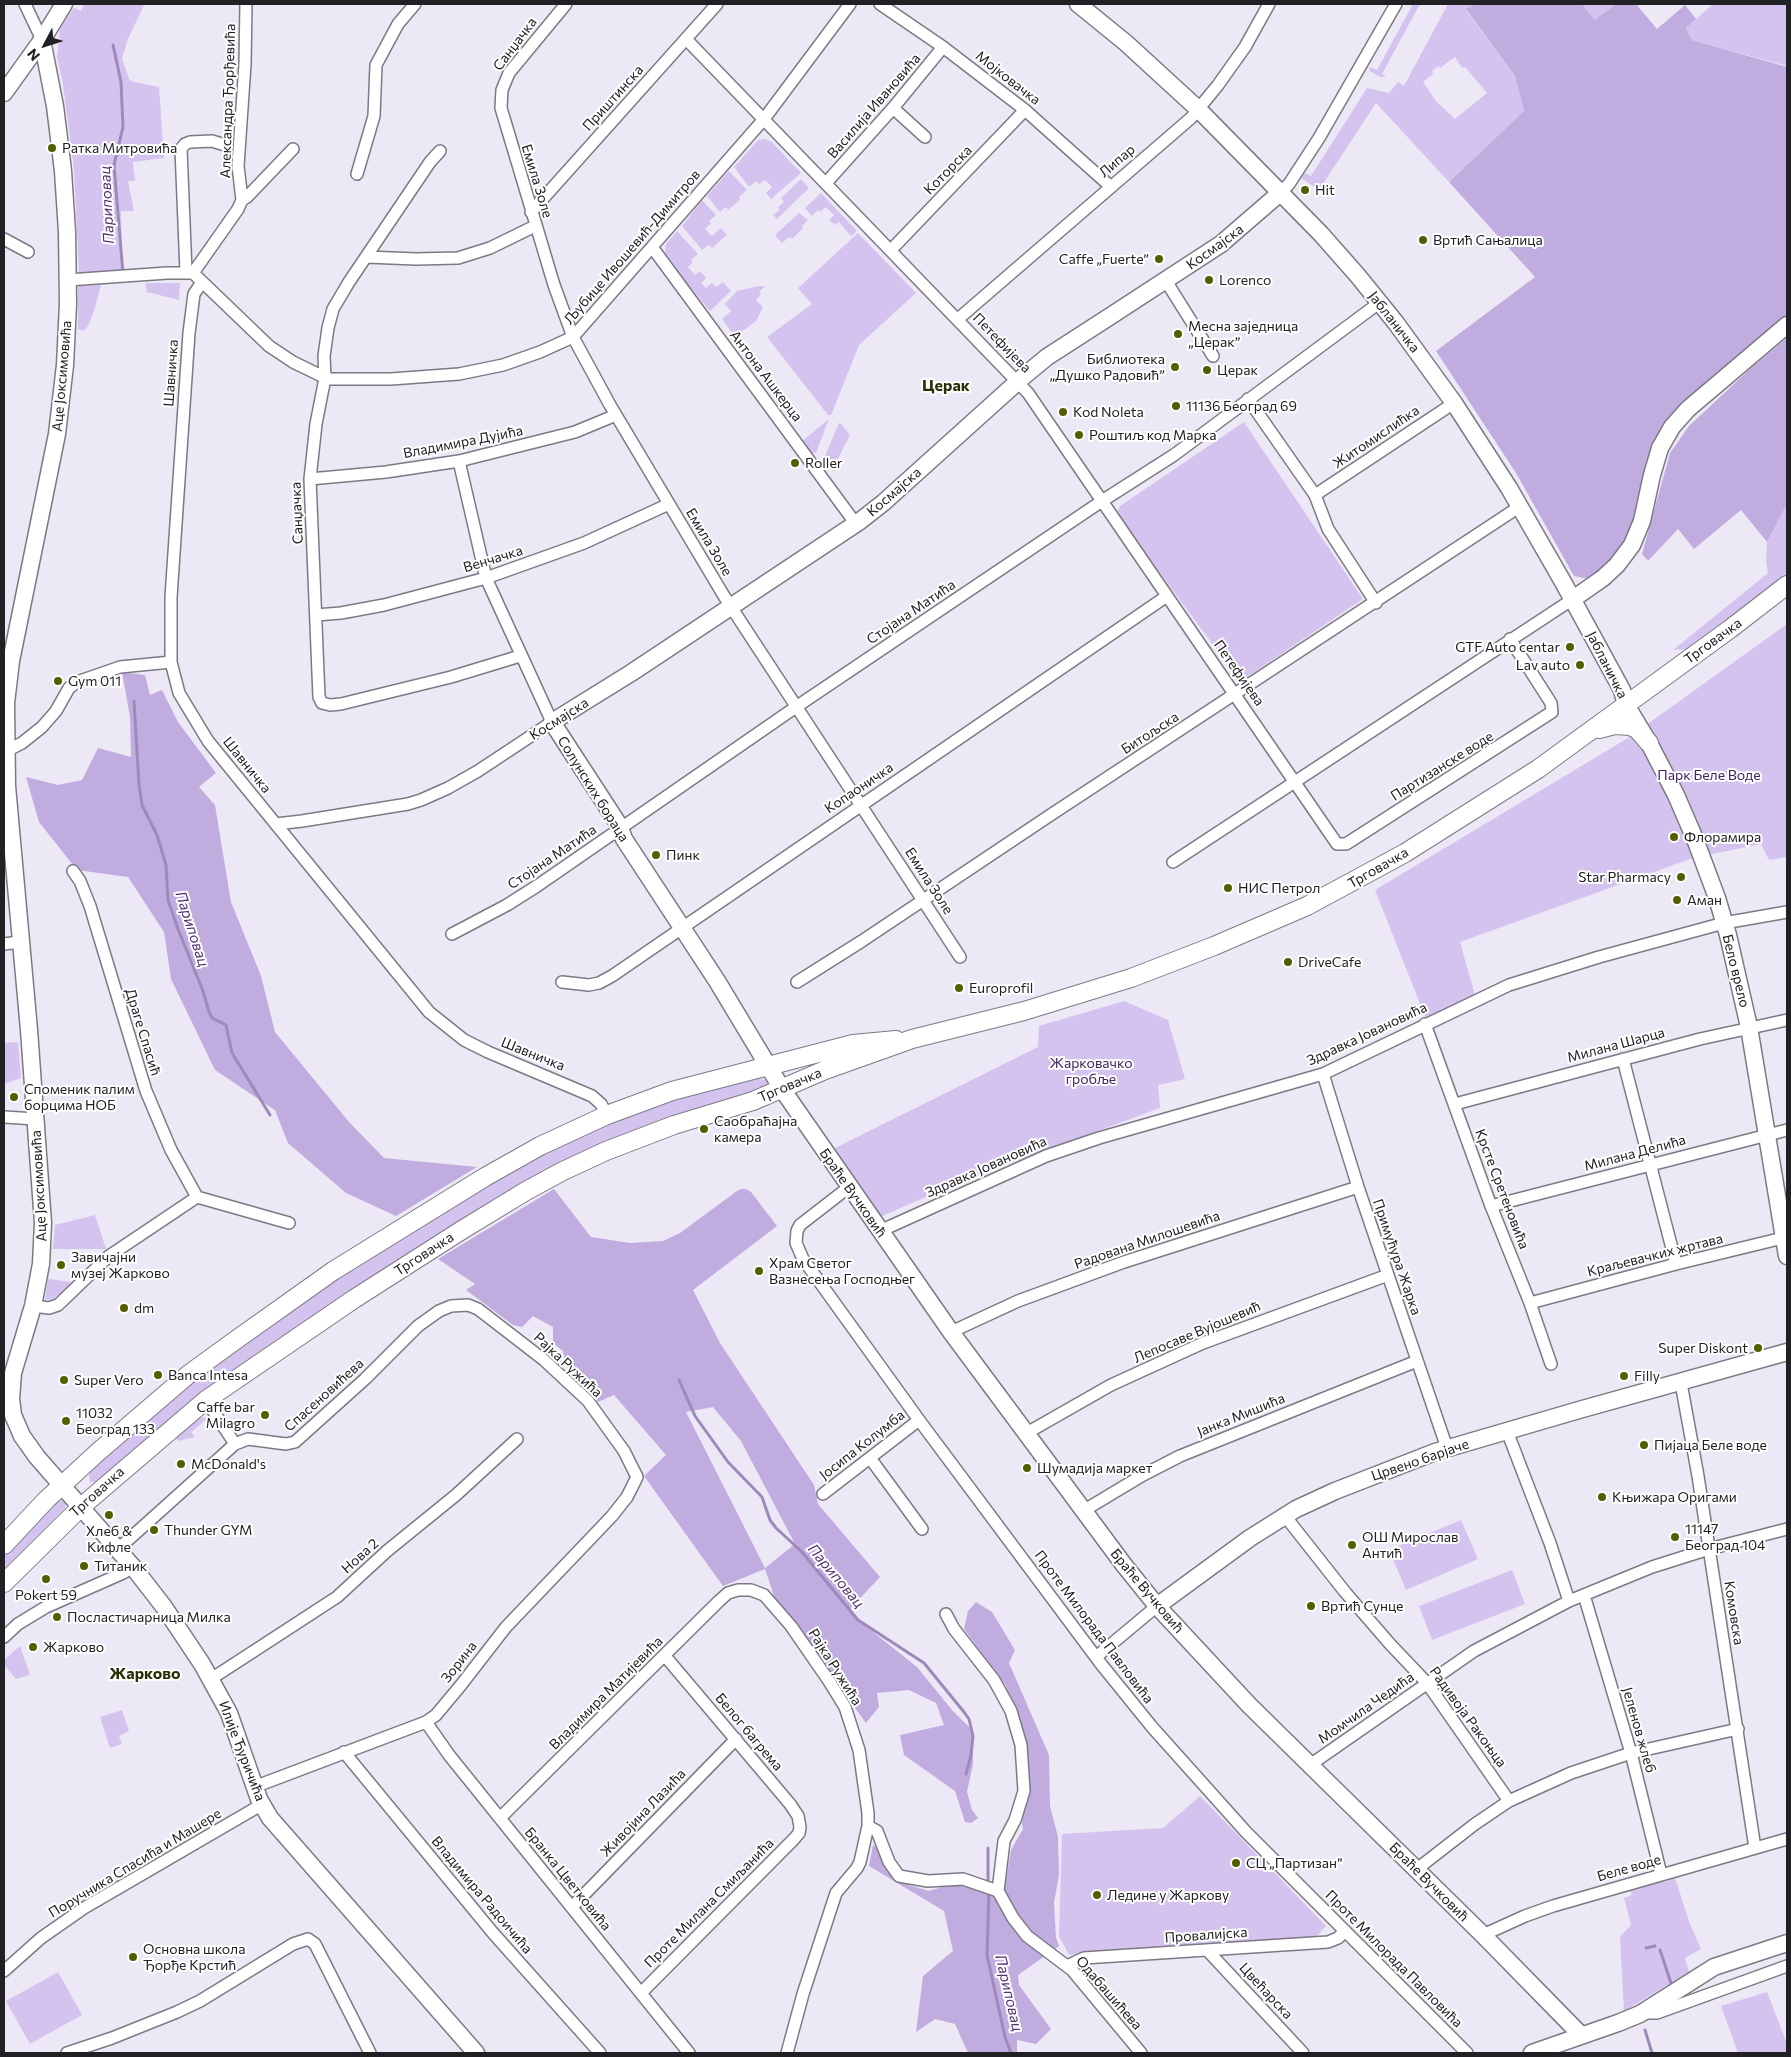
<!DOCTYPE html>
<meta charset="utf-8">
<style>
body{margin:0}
#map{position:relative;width:1791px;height:2057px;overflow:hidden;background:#ede8f5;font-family:Commissioner,sans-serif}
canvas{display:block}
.frame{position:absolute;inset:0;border:5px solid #212024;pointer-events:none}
.north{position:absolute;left:20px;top:20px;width:50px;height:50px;-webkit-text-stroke:4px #fff;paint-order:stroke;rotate:230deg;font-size:14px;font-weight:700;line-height:20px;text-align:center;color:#212024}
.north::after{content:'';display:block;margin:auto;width:18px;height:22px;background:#212024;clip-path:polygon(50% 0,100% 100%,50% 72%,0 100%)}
</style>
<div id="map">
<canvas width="1791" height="2057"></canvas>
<div class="frame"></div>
<div class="north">N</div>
</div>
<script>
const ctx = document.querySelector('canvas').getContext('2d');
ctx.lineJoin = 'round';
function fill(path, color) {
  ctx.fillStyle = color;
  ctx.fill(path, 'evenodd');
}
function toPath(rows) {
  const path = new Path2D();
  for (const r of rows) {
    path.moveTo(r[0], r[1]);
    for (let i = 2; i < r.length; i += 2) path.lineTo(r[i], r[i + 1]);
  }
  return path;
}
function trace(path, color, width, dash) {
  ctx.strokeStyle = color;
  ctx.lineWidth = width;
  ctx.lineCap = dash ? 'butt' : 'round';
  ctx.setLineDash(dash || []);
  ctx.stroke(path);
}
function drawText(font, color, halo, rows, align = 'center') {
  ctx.font = font + ' Commissioner,sans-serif';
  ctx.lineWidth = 4;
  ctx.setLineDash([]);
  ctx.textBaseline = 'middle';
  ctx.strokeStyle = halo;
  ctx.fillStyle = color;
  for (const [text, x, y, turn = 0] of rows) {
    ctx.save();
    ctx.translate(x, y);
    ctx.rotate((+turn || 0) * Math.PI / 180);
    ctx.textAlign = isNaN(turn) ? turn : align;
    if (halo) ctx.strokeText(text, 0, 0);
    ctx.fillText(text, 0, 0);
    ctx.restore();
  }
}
const green = toPath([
 [84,4,144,5,128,39,122,59,130,81,159,87,164,158,133,162,135,181,128,181,134,211,121,211,122,273,79,274,74,169,63,84,57,57,60,29,74,8,81,11],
 [1413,4,1420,4,1382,74,1386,76,1381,77,1373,73,1369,70,1370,67,1377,70],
 [1448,4,1476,4,1466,10,1515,76,1524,111,1449,182,1376,103,1319,190,1301,178,1305,173,1311,176,1367,88,1389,93,1398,82,1404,86],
 [1455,57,1462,68,1465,67,1487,93,1455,119,1436,101,1423,82,1433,74,1432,71,1438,66,1440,68],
 [1582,4,1616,4,1595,21],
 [1713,4,1787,4,1787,66,1692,40,1686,28],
 [765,139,772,142,801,173,771,199,766,193,772,187,765,180,759,184,756,181,749,187,734,167,758,140],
 [729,171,747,190,739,197,740,200,728,210,726,207,720,212,707,196],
 [801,179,809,188,777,219,773,215,780,210,778,207,784,202,781,198],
 [821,193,857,231,851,236,839,222,835,225,829,220,834,215,826,207,820,212,818,210,812,216,805,208],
 [702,200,716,215,709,221,711,223,705,229,712,236,721,228,727,235,712,248,709,245,702,250,682,226],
 [799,213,808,220,802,226,803,228,792,239,789,237,782,243,775,235],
 [677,231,698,254,691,260,693,262,688,267,695,275,700,271,706,278,701,283,706,288,712,283,716,287,723,282,731,291,710,311,687,284,665,252,666,244],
 [858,233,916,293,859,345,831,415,828,415,767,337,812,304,798,288],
 [145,283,180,283,179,300,147,292],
 [101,285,94,311,88,326,83,331,78,329,78,286],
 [759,286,765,286,759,292,761,294,756,300,763,307,756,321,735,337,722,319,731,311,725,304,737,291],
 [829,419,816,453,811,453,801,442],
 [1244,422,1363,599,1247,677,1234,673,1116,514,1120,506],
 [839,423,841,424,850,435,832,470,822,463],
 [1787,504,1787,575,1689,649,1673,650,1768,573,1766,561,1767,542],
 [1787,624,1787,857,1769,860,1761,844,1693,858,1460,942,1475,995,1426,1019,1375,890,1628,738],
 [1124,1001,1168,1020,1185,1079,1158,1085,1160,1108,965,1180,880,1217,833,1149,1038,1047,1039,1026],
 [18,1042,21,1078,4,1084,4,1043],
 [755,1076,767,1081,767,1084,764,1088,758,1091,679,1115,555,1169,99,1482,90,1482,89,1476,90,1472,137,1430,224,1357,289,1308,510,1169,624,1113],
 [95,1215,106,1249,53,1249,55,1225],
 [48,1279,72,1282,70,1286,53,1299,45,1300],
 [210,1417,213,1418,215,1423,212,1427,206,1420,191,1432,195,1437,178,1441,176,1438,190,1425,199,1418],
 [64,1500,66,1504,65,1508,4,1569,4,1553,44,1512,58,1501],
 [1461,1520,1478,1559,1406,1590,1389,1550],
 [1512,1570,1525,1604,1432,1640,1419,1606],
 [20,1646,30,1675,16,1679,4,1665,4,1660],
 [122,1710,129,1731,119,1736,122,1744,110,1748,100,1717],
 [1200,1796,1326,1926,1315,1938,1149,1952,1069,1955,1059,1936,1062,1834,1163,1828],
 [1661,1878,1665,1882,1675,1878,1690,1924,1701,1949,1685,1958,1689,1972,1624,2011,1620,1937,1631,1925,1624,1898,1632,1895,1629,1887],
 [58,1972,82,2015,30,2044,6,2001],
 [1767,1992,1787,2044,1787,2053,1738,2053,1721,2006]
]);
const forest = toPath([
 [1476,4,1582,4,1595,20,1616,4,1636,4,1657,29,1685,5,1696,19,1686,28,1692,40,1787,67,1787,319,1686,402,1627,544,1610,565,1589,579,1574,576,1516,473,1436,351,1535,277,1449,182,1524,111,1515,76,1466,9],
 [1787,338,1787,504,1767,542,1741,510,1694,549,1678,529,1648,561,1642,554,1670,453,1689,426,1750,369],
 [122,672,145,675,150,695,162,690,178,722,216,773,199,787,215,805,231,902,261,976,275,1032,349,1122,384,1158,477,1167,396,1216,346,1193,288,1143,275,1110,215,1070,171,979,164,932,128,877,77,870,39,822,26,777,58,785,82,780,98,748,131,757,130,717],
 [554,1189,591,1237,630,1243,663,1241,680,1233,737,1191,741,1189,746,1189,751,1192,777,1226,693,1290,720,1343,814,1485,818,1504,880,1577,850,1609,844,1603,858,1620,917,1667,952,1710,970,1728,973,1736,973,1764,967,1792,972,1810,978,1818,971,1823,965,1822,955,1791,904,1755,900,1735,944,1725,936,1703,909,1690,877,1693,879,1707,866,1723,775,1599,765,1569,723,1586,644,1476,666,1455,614,1395,598,1402,565,1364,563,1351,553,1343,553,1327,533,1316,522,1327,513,1325,466,1290,475,1284,438,1259],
 [713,1407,741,1441,795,1544,765,1568,686,1412],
 [976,1602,992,1612,1015,1650,1009,1663,1049,1755,1050,1806,1058,1837,1059,1875,1054,1903,1056,1938,1059,1946,1018,1975,1019,1985,1051,2029,1036,2044,1017,2040,1017,2053,968,2053,955,2024,935,2019,916,2032,923,1976,953,1951,944,1911,869,1866,873,1845,877,1847,883,1861,905,1884,929,1891,942,1887,946,1879,1004,1893,1011,1850,1023,1829,1019,1808,1024,1782,1006,1701,1006,1686,964,1629,968,1611]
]);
const stream = toPath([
 [113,45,121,82,123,127,114,165,123,274],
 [134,701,139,785,142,805,157,835,166,865,168,900,178,929,203,991,209,1012,212,1018,226,1025,232,1053,270,1115],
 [679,1380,695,1416,728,1462,762,1497,770,1520,776,1528,801,1551,858,1620,924,1663,964,1712,969,1719,973,1736,971,1755,966,1774],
 [988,1848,988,1885],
 [989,1891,987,1955,1005,2037,1011,2053],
 [1646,1948,1655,1946],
 [1660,1950,1671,1983],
 [1645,2030,1652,2053]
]);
const street = toPath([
 [25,4,42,40],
 [566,4,509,73,502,90,501,108,554,285,573,337,610,405,724,596,960,957],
 [880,4,943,47,1025,110,1110,186],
 [686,39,1028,393,1337,844,1346,844,1552,712,1551,703,1510,639],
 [893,108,925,137],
 [440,151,430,162,349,282,333,309,328,328,324,356,325,378,316,424,310,479,319,697,322,703,330,705,341,704,451,677,520,656],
 [357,174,374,116,376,65,398,24,415,4],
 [826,183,893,108,943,47],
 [1280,193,1289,184,1319,138,1396,4],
 [242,200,238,166,245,64,246,4],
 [531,212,717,4],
 [4,239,28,252],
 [652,247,856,524],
 [891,250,1025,110],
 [367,257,416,259,458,258,490,248,535,226],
 [186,272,181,149,185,144,190,142,212,141,225,145],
 [193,273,238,209,242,200,247,197,293,149],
 [68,280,167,273,193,273,269,346,293,362,328,379,391,379,459,374,503,365,540,352,573,337,764,119,850,4],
 [1166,281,1213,356],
 [202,282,194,294,189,333,171,597,171,662,179,693,208,741,429,1012,464,1040,488,1052,592,1096,601,1104,607,1115],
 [958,319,1191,118,1218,85,1245,47,1269,4],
 [1248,399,1315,495,1328,529,1376,603],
 [310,479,386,472,459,461,575,432,616,415],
 [1315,495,1454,403],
 [316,615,341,613,384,605,486,578,584,543,669,504],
 [5,749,12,748,22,743,42,727,56,711,69,688,77,682,120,667,171,662],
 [276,824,302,821,408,804,421,800,448,788,478,771,552,722,486,578,459,461],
 [1173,862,1573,599],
 [73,871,80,881,90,906,146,1091,171,1150,197,1197,289,1223],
 [452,934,507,905,537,886,796,707,1102,501,1174,455,1379,303],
 [4,944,20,942],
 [562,982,589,985,599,983,612,976,1167,596],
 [797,982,862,941,1052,814,1519,507],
 [1425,1024,1491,1206,1530,1303,1551,1364],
 [1623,1059,1676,1264],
 [1323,1074,1358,1187,1447,1448],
 [1455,1104,1700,1039,1787,1020],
 [4,1117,36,1119],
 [849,1187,800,1225,797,1231,796,1243,803,1259,919,1420,1101,1664,1152,1727,1246,1832,1467,2053],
 [1491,1206,1787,1130],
 [880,1231,1046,1156,1099,1138,1323,1074,1509,985,1599,957,1724,923,1787,912],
 [1530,1303,1676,1264,1787,1237],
 [33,1306,49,1308,58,1305,109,1256,197,1197],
 [951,1332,1018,1301,1124,1262,1358,1187],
 [1681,1383,1698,1476,1755,1848],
 [206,1400,235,1444],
 [1507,1431,1550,1543,1569,1601],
 [1025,1434,1111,1385,1203,1343,1388,1275],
 [870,1458,922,1529],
 [823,1494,919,1420],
 [1083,1511,1143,1475,1180,1456,1417,1361],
 [1285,1516,1345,1592,1390,1644,1427,1683,1509,1801],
 [118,1549,235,1444,248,1439,286,1444,295,1442,365,1379,418,1326,439,1311,451,1306,468,1305,478,1309,544,1360,588,1401,624,1451,637,1477,627,1497,612,1516,506,1627,461,1685,436,1715,426,1722,254,1787],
 [1584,1595,1631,1753,1661,1874],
 [946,1614,954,1629,994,1680,1011,1711,1021,1745,1024,1791,1015,1820,1004,1841,998,1891,1013,1918,1027,1936,1072,1970,1141,2053],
 [4,1637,18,1624,46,1607,123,1573,133,1567],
 [1096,1657,1157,1606],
 [211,1679,337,1597,387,1551,456,1495,517,1439],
 [426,1722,449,1755,689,2053],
 [344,1752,493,1933,600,2053],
 [1310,1765,1474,1651,1569,1601,1652,1567,1709,1549,1787,1529],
 [500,1818,719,1601,728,1593,738,1590,751,1590,764,1595,791,1626,829,1681,845,1707,859,1750,868,1813,868,1826,860,1862,857,1868,836,1893,803,1994,787,2053],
 [868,1826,877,1831,889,1862,899,1876,928,1881,963,1879,998,1891],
 [1417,1869,1475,1824,1509,1801,1571,1773,1631,1753,1738,1729],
 [572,1907,736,1739],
 [1483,1935,1525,1916,1553,1906,1787,1839],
 [1207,1950,1303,2053],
 [1067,1966,1084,1958,1328,1942,1338,1938,1345,1931],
 [4,1971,41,1938,84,1908,261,1805],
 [641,1993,794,1839,799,1833,800,1827,798,1816,790,1804,665,1656],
 [1642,2013,1657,2013,1787,1966],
 [67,2053,112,2038,177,2012,200,2001,293,1944,308,1939,315,1944,370,2053]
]);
const secondary = toPath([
 [1078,4,1126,43,1198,109,1321,234,1358,276,1396,323,1454,403,1509,488,1563,582,1622,690,1626,705,1649,743,1676,795,1695,839,1717,898,1728,935,1749,1027,1787,1256],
 [42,40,55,106,63,171,67,232,68,304,65,365,57,434,11,661,6,703,7,786,29,1030,43,1223,41,1264,33,1306,13,1373,11,1399,13,1415,22,1436,37,1457,133,1567,164,1607,202,1664,229,1713,259,1799,270,1818,476,2053],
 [4,93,42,40,64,4],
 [1280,193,1221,244,1109,317,1047,357,1024,376,883,503,860,521,631,673,552,722,619,825,624,839,717,981,782,1089,951,1332,1124,1565,1157,1606,1249,1705,1483,1935,1581,2035],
 [1573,599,1603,578,1617,565,1632,545,1642,521,1652,475,1660,448,1672,427,1688,409,1787,325],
 [1157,1606,1250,1538,1296,1509,1335,1491,1435,1452,1579,1410,1787,1352],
 [1532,2053,1618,2023,1640,2014,1714,1967,1787,1943]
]);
const primary = toPath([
 [1599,729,1615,725,1630,726,1637,729,1649,743],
 [4,1545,46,1500,98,1452,189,1374,233,1342,333,1271,485,1177,540,1146,607,1115,672,1091,853,1044,896,1040],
 [4,1583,81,1507,206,1400,354,1299,462,1230,526,1191,563,1171,606,1151,674,1125,753,1101,825,1070,912,1039,1024,1011,1131,978,1214,946,1307,906,1405,853,1538,769,1730,629,1787,585]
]);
const markers = [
 [52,148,5,"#525e00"],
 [1305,190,5,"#525e00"],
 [1423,240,5,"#525e00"],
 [1159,259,5,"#525e00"],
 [1209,280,5,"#525e00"],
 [1178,334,5,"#525e00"],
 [1175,367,5,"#525e00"],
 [1207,370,5,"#525e00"],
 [1176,406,5,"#525e00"],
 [1063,412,5,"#525e00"],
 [1079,435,5,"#525e00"],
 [795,463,5,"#525e00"],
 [1570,647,5,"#525e00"],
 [1580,665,5,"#525e00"],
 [58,681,5,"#525e00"],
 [1674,837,5,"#525e00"],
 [656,855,5,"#525e00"],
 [1681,877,5,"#525e00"],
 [1228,888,5,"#525e00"],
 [1677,900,5,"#525e00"],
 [1288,962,5,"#525e00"],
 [959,988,5,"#525e00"],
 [14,1097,5,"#525e00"],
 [704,1129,5,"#525e00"],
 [61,1265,5,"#525e00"],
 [759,1271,5,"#525e00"],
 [124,1308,5,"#525e00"],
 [1758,1348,5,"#525e00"],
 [158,1375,5,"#525e00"],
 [1624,1376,5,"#525e00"],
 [64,1380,5,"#525e00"],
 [265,1415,5,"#525e00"],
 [66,1421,5,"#525e00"],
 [1644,1445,5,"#525e00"],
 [181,1464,5,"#525e00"],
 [1027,1468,5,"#525e00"],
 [1602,1497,5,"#525e00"],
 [109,1515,5,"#525e00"],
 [154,1530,5,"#525e00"],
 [1675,1537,5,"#525e00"],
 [1352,1545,5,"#525e00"],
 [84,1566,5,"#525e00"],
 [46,1579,5,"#525e00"],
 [1311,1606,5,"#525e00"],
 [57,1617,5,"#525e00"],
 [33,1647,5,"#525e00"],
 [1236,1863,5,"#525e00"],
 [1097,1895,5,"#525e00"],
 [133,1957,5,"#525e00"]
];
const streetNames = [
 ["Санџачка",515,44,-53],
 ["Мојковачка",1008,78,38],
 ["Приштинска",613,98,-48],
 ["Александра Ђорђевића",228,101,-88],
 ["Василија Ивановића",874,106,-49],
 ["Липар",1117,161,-40],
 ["Которска",948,170,-46],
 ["Емила Золе",537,181,73],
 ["Љубице Ивошевић-Димитров",632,247,-49],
 ["Космајска",1215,247,-36],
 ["Јабланичка",1394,322,52],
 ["Петефијева",1002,343,46],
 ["Шавничка",171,373,-86],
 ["Аце Јоксимовића",62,376,-85],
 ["Антона Ашкерца",766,376,53],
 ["Житомислићка",1376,437,-34],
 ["Владимира Дујића",463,442,-11],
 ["Космајска",894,492,-41],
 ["Санџачка",297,513,-92],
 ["Емила Золе",709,542,59],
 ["Венчачка",493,559,-17],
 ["Стојана Матића",911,612,-34],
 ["Трговачка",1713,641,-36],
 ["Јабланичка",1607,665,63],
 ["Петефијева",1239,673,55],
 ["Космајска",559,719,-32],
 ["Битољска",1150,733,-33],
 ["Шавничка",247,765,51],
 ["Партизанске воде",1442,766,-32],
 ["Копаоничка",859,788,-34],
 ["Солунских бораца",593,789,58],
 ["Стојана Матића",552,857,-34],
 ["Трговачка",1378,868,-30],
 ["Емила Золе",929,881,57],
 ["Бело врело",1736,971,76],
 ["Драге Спасић",143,1032,73],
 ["Здравка Јовановића",1367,1034,-25],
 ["Милана Шарца",1616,1045,-15],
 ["Шавничка",533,1054,22],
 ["Трговачка",790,1085,-23],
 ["Милана Делића",1635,1153,-15],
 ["Здравка Јовановића",986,1167,-24],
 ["Аце Јоксимовића",39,1186,-93],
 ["Крсте Сретеновића",1502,1189,69],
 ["Браће Вучковић",853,1193,55],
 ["Радована Милошевића",1147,1240,-19],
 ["Трговачка",424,1254,-33],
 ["Краљевачких жртава",1655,1255,-14],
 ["Примућура Жарка",1397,1257,71],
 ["Лепосаве Вујошевић",1197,1332,-23],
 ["Рајка Ружића",568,1365,43],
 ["Спасеновићева",324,1395,-42],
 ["Јанка Мишића",1241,1415,-22],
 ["Јосипа Колумба",862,1445,-38],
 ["Црвено барјаче",1420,1460,-19],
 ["Трговачка",97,1492,-42],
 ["Нова 2",360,1556,-42],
 ["Браће Вучковић",1147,1591,50],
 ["Комовска",1734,1613,81],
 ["Проте Милорада Павловића",1094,1627,53],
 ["Зорина",459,1662,-52],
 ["Рајка Ружића",835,1667,58],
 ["Владимира Матијевића",606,1693,-45],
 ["Момчила Чедића",1366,1708,-35],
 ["Радивоја Ракоњца",1468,1717,54],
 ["Јеленов жлеб",1639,1730,74],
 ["Белог багрема",749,1732,50],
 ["Илије Ђуричића",242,1751,69],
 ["Живојина Лазића",643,1813,-46],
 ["Поручника Спасића и Машере",135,1863,-31],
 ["Беле воде",1629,1868,-16],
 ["Бранка Цветковића",568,1879,51],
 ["Браће Вучковић",1429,1882,45],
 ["Владимира Радоичића",482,1895,50],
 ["Проте Милана Смиљанића",709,1903,-45],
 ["Провалијска",1206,1935,-4],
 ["Проте Милорада Павловића",1394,1959,45],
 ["Цвећарска",1266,1991,47],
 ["Одабашићева",1109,1993,49]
];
const poiNames = [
 ["Ратка Митровића",62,148],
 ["Hit",1315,190],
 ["Вртић Сањалица",1433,240],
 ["Caffe „Fuerte”",1149,259,"right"],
 ["Lorenco",1219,280],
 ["Месна заједница",1188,326],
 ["„Церак”",1188,342],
 ["Библиотека",1165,359,"right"],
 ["„Душко Радовић”",1165,375,"right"],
 ["Церак",1217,370],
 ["11136 Београд 69",1186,406],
 ["Kod Noleta",1073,412],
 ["Роштиљ код Марка",1089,435],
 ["Roller",805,463],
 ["GTF Auto centar",1560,647,"right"],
 ["Lav auto",1570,665,"right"],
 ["Gym 011",68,681],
 ["Флорамира",1684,837],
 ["Пинк",666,855],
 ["Star Pharmacy",1671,877,"right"],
 ["НИС Петрол",1238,888],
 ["Аман",1687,900],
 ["DriveCafe",1298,962],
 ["Europrofil",969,988],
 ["Споменик палим",24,1089],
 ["борцима НОБ",24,1105],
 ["Саобраћајна",714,1121],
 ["камера",714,1137],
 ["Завичајни",71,1257],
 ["музеј Жарково",71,1273],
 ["Храм Светог",769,1263],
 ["Вазнесења Господњег",769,1279],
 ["dm",134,1308],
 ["Super Diskont",1748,1348,"right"],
 ["Banca Intesa",168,1375],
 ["Filly",1634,1376],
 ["Super Vero",74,1380],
 ["Caffe bar",255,1407,"right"],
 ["Milagro",255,1423,"right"],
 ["11032",76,1413],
 ["Београд 133",76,1429],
 ["Пијаца Беле воде",1654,1445],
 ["McDonald's",191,1464],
 ["Шумадија маркет",1037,1468],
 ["Књижара Оригами",1612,1497],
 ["11147",1685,1529],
 ["Београд 104",1685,1545],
 ["Thunder GYM",164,1530],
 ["Хлеб &",109,1531,"center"],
 ["Кифле",109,1547,"center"],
 ["ОШ Мирослав",1362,1537],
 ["Антић",1362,1553],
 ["Титаник",94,1566],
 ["Pokert 59",46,1595,"center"],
 ["Вртић Сунце",1321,1606],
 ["Посластичарница Милка",67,1617],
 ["Жарково",43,1647],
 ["СЦ „Партизан”",1246,1863],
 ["Ледине у Жаркову",1107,1895],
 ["Основна школа",143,1949],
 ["Ђорђе Крстић",143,1965]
];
const parkNames = [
 ["Парк Беле Воде",1709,775],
 ["Жарковачко",1091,1063],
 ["гробље",1091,1079]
];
const waterNames = [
 ["Париповац",107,205,-93],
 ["Париповац",192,929,72],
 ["Париповац",836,1576,50],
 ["Париповац",1009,1993,77]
];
const quarterNames = [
 ["Церак",946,386],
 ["Жарково",145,1674]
];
fill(green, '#d5c3ef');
fill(forest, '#c1ace0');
trace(stream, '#9e89bb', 3);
trace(street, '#7d7984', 14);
trace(secondary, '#7d7984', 19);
trace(primary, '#7d7984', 20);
trace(street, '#fff', 11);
trace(secondary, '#fff', 16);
trace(primary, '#fff', 18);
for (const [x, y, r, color] of markers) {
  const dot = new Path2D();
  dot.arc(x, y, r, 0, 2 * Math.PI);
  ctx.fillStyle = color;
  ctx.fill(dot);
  trace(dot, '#fff', 2);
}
drawText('14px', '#212024', '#fff', streetNames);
drawText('14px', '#212024', '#fff', poiNames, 'left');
drawText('14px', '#412360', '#fff', parkNames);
drawText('italic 15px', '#513473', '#fff', waterNames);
drawText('bold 16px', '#2a3109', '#fff', quarterNames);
</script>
